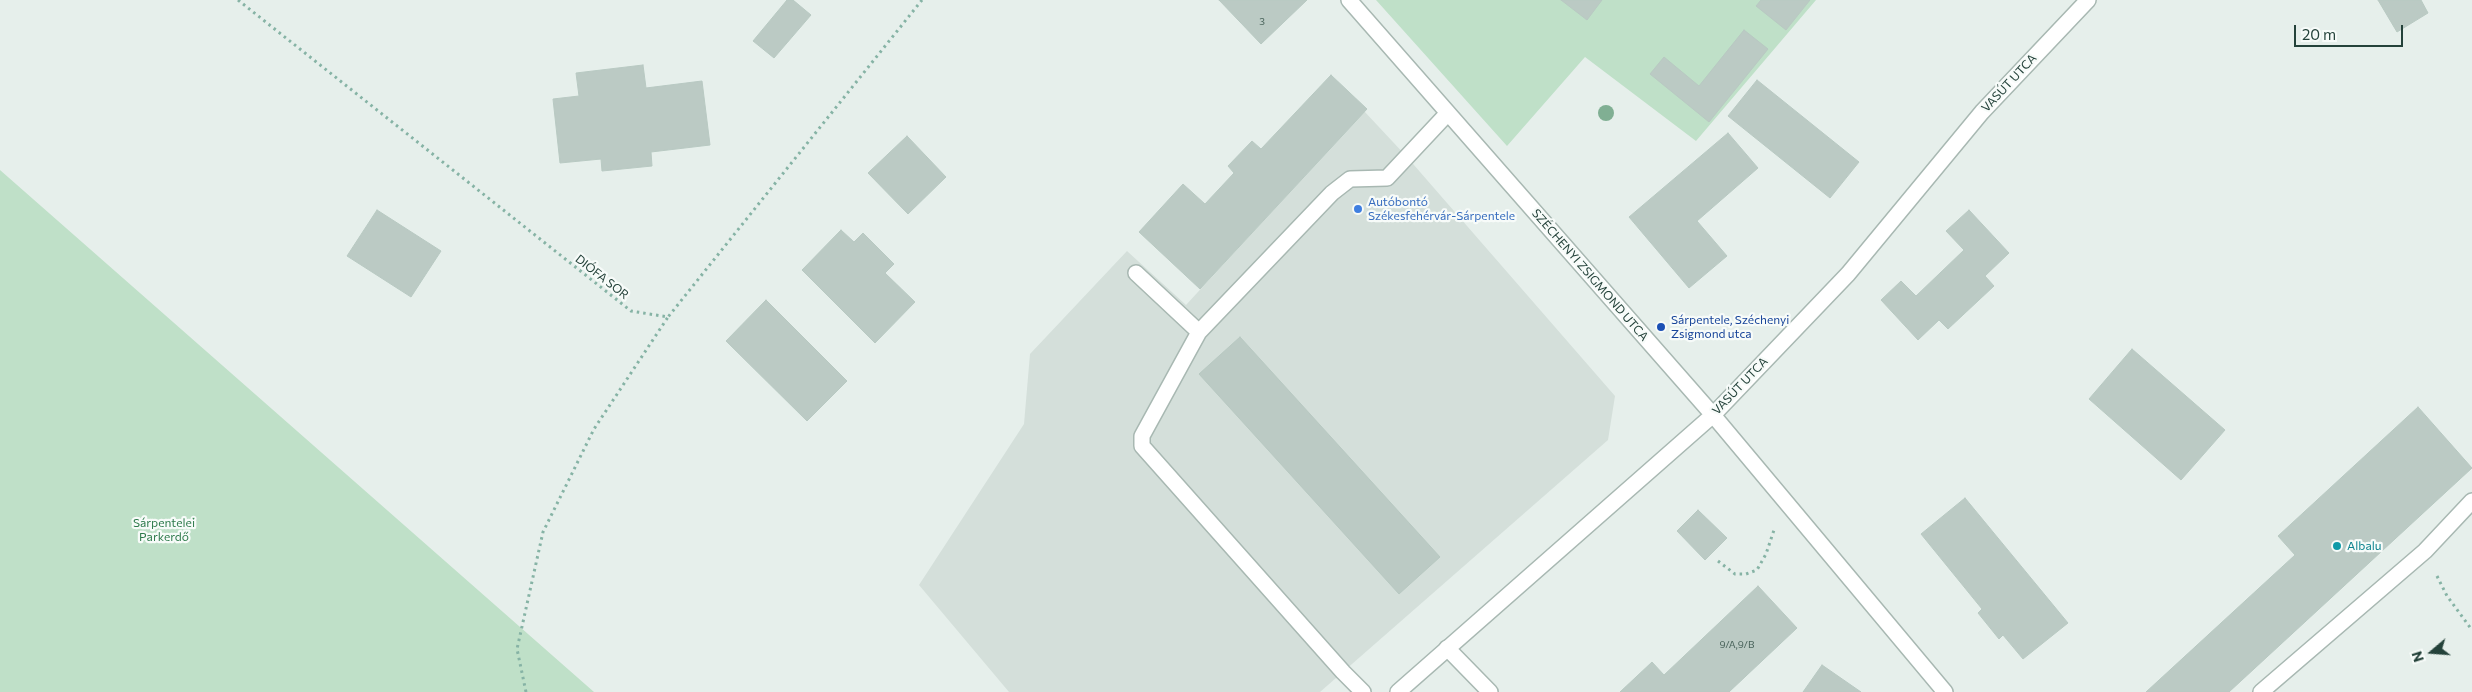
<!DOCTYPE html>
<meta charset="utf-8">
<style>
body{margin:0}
#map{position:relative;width:2472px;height:692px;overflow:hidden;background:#e6efeb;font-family:Commissioner,sans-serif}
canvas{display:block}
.north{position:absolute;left:2407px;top:627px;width:50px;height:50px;-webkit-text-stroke:4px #f7fbf9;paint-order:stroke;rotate:252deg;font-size:14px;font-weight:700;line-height:20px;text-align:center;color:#24423a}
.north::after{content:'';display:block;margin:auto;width:18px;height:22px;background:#24423a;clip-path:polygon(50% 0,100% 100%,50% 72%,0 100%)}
.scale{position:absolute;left:2294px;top:25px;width:109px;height:22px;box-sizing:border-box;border:2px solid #24423a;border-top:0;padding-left:6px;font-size:15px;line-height:18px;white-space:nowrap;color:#24423a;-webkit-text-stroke:4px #f7fbf9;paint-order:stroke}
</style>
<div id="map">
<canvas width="2472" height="692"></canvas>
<div class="north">N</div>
<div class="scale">20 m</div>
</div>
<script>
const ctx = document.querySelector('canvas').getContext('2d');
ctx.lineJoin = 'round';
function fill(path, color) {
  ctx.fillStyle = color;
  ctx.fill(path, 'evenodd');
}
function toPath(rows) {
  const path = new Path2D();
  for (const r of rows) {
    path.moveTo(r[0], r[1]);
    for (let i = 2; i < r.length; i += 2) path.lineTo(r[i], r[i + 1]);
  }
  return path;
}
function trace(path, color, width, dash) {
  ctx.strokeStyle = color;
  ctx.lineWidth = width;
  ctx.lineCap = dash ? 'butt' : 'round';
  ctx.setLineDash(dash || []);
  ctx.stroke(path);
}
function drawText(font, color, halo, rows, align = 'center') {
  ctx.font = font + ' Commissioner,sans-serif';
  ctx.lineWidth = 4.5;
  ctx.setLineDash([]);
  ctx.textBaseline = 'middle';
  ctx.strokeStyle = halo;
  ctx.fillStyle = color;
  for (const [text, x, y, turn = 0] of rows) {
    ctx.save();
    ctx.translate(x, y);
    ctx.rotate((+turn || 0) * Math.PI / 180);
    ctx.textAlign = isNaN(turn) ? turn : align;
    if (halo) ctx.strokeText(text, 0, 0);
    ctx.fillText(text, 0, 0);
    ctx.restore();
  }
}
const built = toPath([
 [1364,111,1407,157,1615,396,1608,440,1320,692,1009,692,919,585,1024,424,1030,354,1127,251,1186,305]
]);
const green = toPath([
 [1376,0,1816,0,1696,141,1585,57,1507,146],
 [0,170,594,692,0,692]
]);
const building = toPath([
 [787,0,793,0,811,15,774,58,753,41,787,0],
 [1219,0,1307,0,1261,44,1219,0],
 [1561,0,1602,0,1587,20,1561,0],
 [1761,0,1810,0,1786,30,1756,6,1761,0],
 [2378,0,2421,0,2428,13,2397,32,2378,0],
 [1744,30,1768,49,1709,122,1650,74,1664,57,1699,86,1744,30],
 [643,65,646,88,702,81,710,145,651,152,652,166,602,171,601,159,560,163,553,99,579,96,576,73,643,65],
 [1331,75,1367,109,1200,289,1139,232,1183,184,1205,204,1234,173,1228,166,1252,141,1261,149,1331,75],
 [1757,80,1859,162,1830,198,1728,116,1757,80],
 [1728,133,1758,168,1697,221,1727,256,1689,288,1629,217,1728,133],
 [907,136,946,177,908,214,868,173,907,136],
 [377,210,441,251,411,297,347,256,377,210],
 [1969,210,2009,253,1985,276,1994,286,1948,329,1939,320,1918,340,1881,300,1901,281,1916,296,1964,250,1946,231,1969,210],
 [841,230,854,242,863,233,894,264,885,273,915,302,875,343,802,270,841,230],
 [766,300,847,381,807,421,726,341,766,300],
 [1240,337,1440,557,1399,594,1199,374,1240,337],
 [2132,349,2225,430,2181,480,2089,399,2132,349],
 [2418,407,2472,468,2229,692,2146,692,2295,555,2278,536,2418,407],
 [1965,498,2068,623,2023,659,2003,635,1999,639,1978,613,1982,609,1921,534,1965,498],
 [1698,510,1727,538,1705,560,1677,531,1698,510],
 [1758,586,1797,628,1729,692,1620,692,1652,662,1664,675,1758,586],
 [1822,665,1861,692,1803,692,1822,665]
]);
const path = toPath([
 [238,0,631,311,668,317,922,0],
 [1718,561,1735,574,1746,574,1757,570,1766,554,1774,530],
 [2437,576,2447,596,2472,630],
 [526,692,517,649,543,532,594,429,668,317]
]);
const service = toPath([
 [1136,273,1199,332,1332,193,1350,179,1387,178,1447,114],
 [1199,332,1142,436,1142,446,1343,672,1363,692],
 [1447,648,1490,692],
 [2261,692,2425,551,2472,501]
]);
const minor = toPath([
 [1349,0,1713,415,1945,692],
 [1398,692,1713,415,1848,274,1982,112,2088,0]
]);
const trees = [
 [1606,113]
];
const markers = [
 [1358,209,5,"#3f7fe0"],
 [1661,327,5,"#1a4fb4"],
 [2337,546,5,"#0f9aa8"]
];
const numberNames = [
 ["3",1262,22],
 ["9/A,9/B",1737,645]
];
const streetNames = [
 ["VASÚT UTCA",2009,83,-47],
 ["SZÉCHENYI ZSIGMOND UTCA",1590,275,49],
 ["DIÓFA SOR",602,277,38],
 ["VASÚT UTCA",1740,386,-46]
];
const shopNames = [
 ["Autóbontó",1368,202],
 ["Székesfehérvár-Sárpentele",1368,216]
];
const transitNames = [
 ["Sárpentele, Széchenyi",1671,320],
 ["Zsigmond utca",1671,334]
];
const parkNames = [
 ["Sárpentelei",164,523],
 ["Parkerdő",164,537]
];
const cultureNames = [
 ["Albalu",2347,546]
];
fill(built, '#d4dfda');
fill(green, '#bfe0c8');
fill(building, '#bbcac4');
trace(building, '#b8c9c2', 1);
trace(service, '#a8b8b2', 18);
trace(minor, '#a8b8b2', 18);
trace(path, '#86b3a5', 3, [2.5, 4]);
trace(service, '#fff', 15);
trace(minor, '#fff', 15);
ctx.fillStyle = '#80af93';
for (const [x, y] of trees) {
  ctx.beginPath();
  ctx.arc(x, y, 8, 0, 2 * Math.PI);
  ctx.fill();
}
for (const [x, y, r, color] of markers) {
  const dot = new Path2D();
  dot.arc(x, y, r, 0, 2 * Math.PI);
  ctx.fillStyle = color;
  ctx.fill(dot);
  trace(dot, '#f7fbf9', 2);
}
drawText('10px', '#4a645c', null, numberNames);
drawText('12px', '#24423a', '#f7fbf9', streetNames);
drawText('12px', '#366cbe', '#f7fbf9', shopNames, 'left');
drawText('12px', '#164399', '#f7fbf9', transitNames, 'left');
drawText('12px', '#2d7a4b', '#f7fbf9', parkNames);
drawText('12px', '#0d838f', '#f7fbf9', cultureNames, 'left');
</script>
